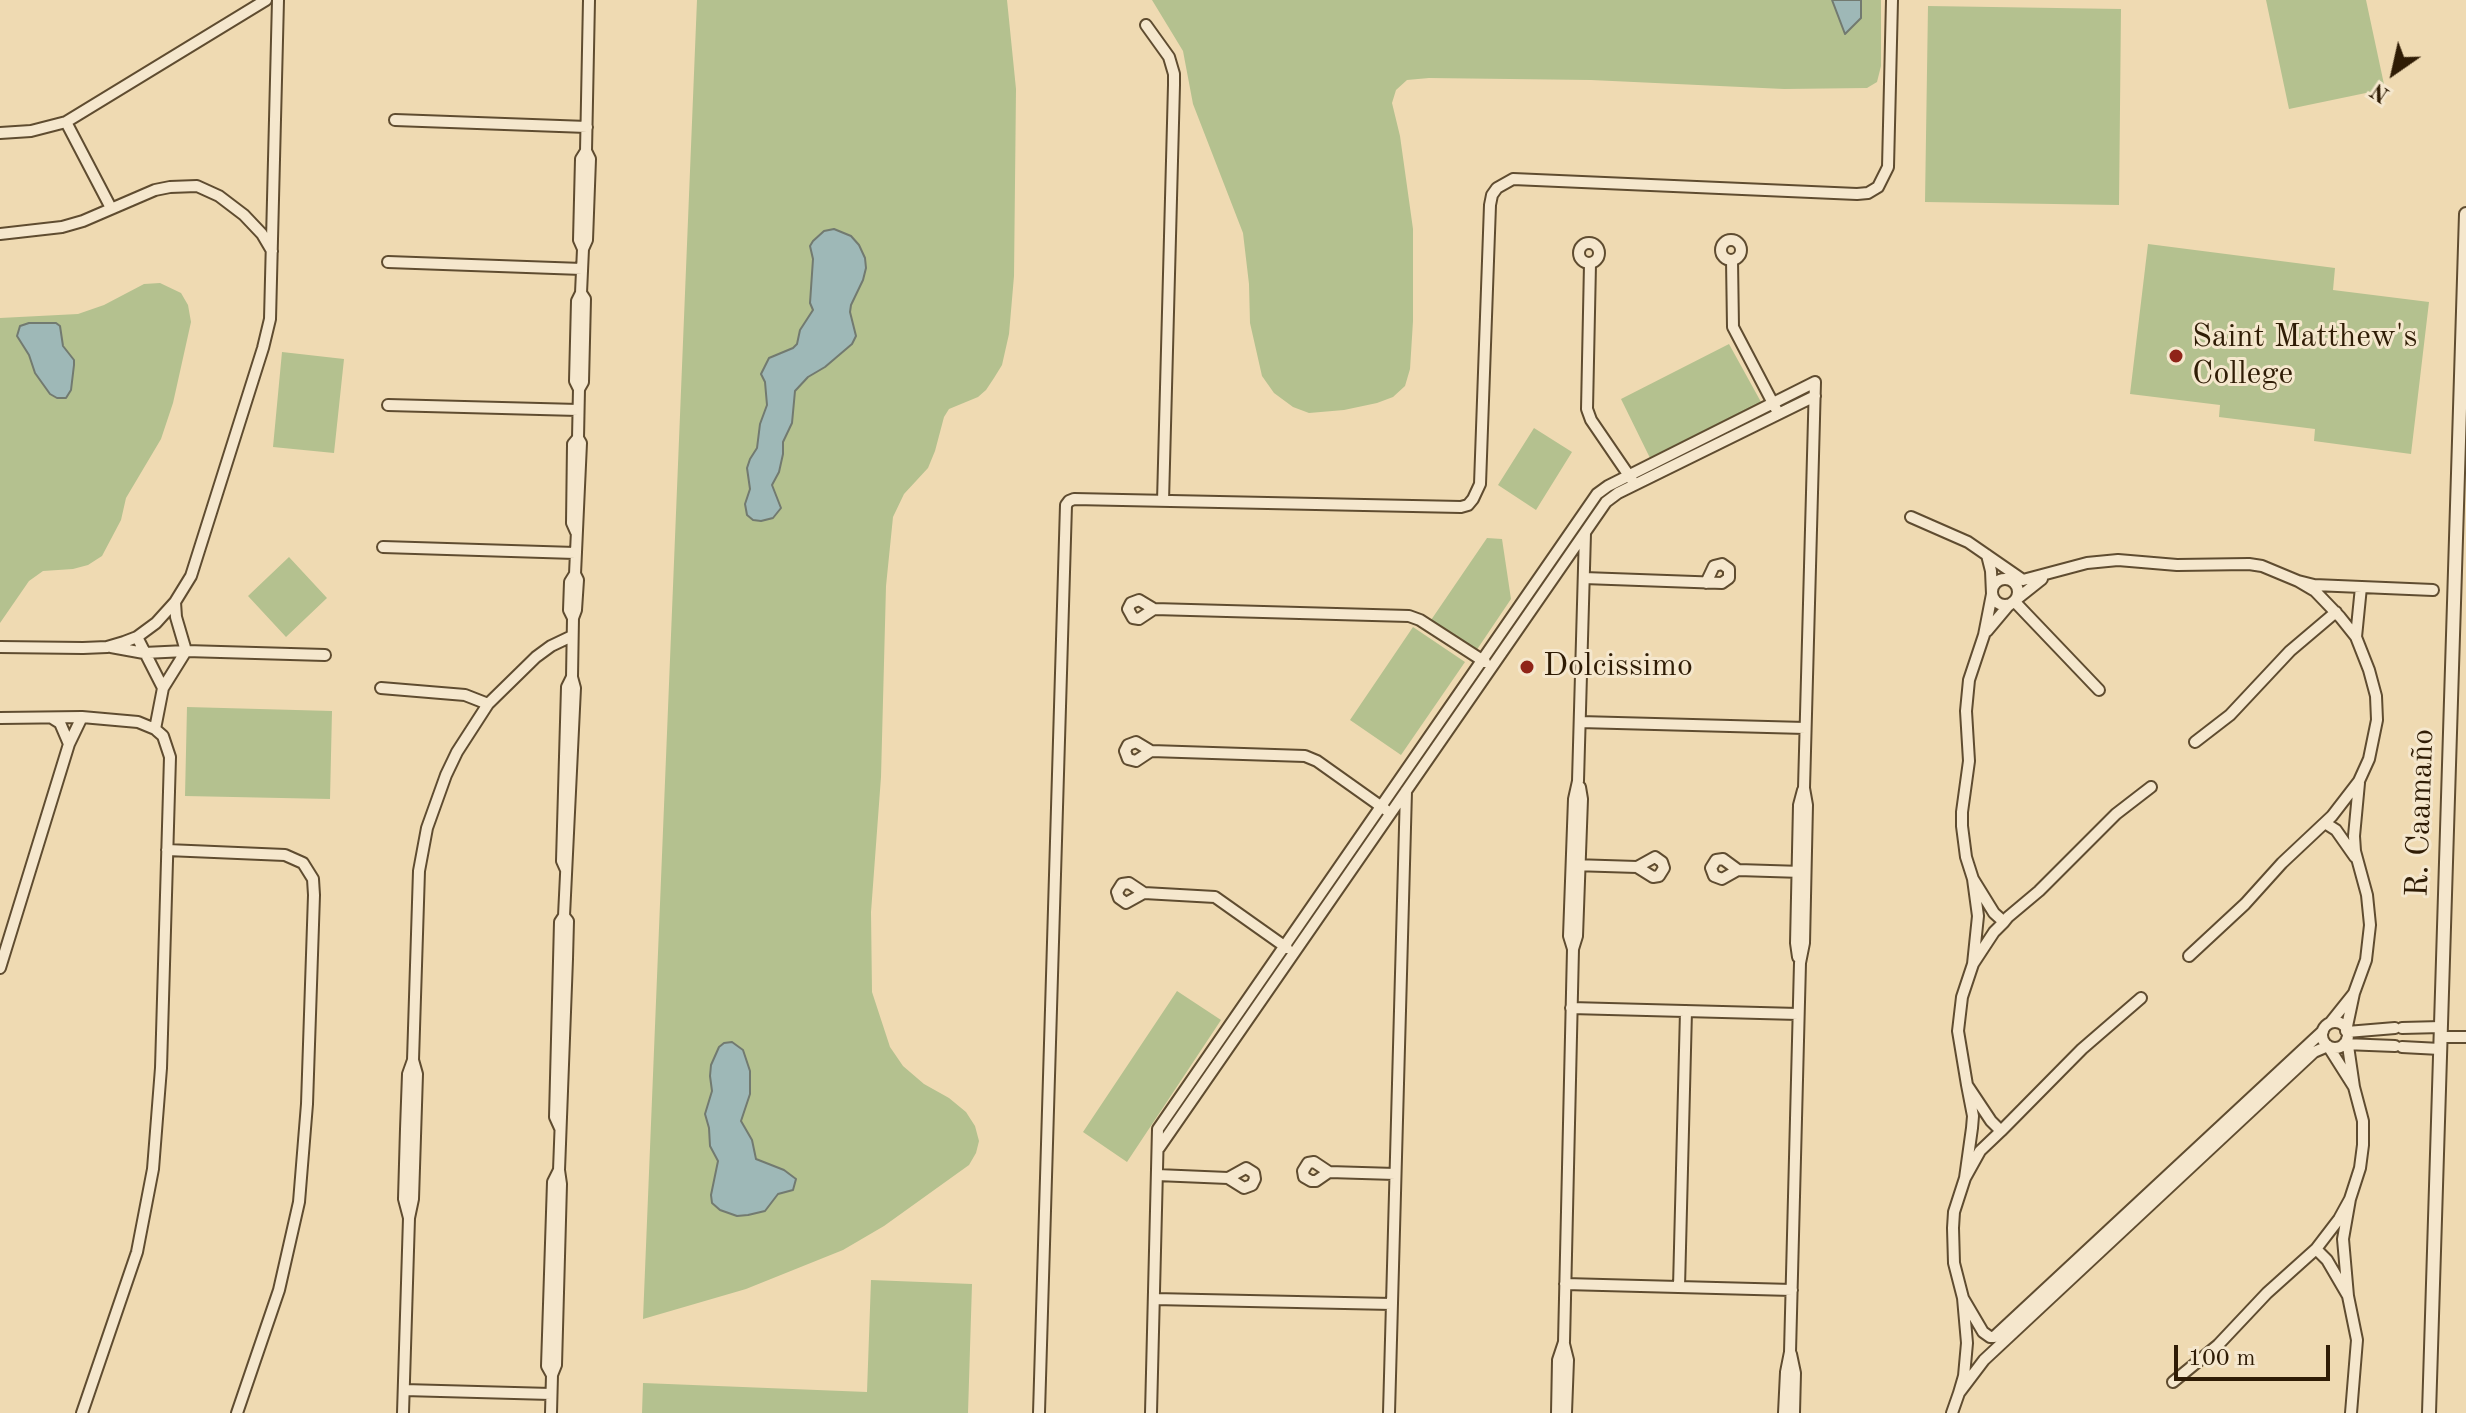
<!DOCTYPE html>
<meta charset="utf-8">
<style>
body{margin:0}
#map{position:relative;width:2466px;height:1413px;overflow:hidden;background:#efdab2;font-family:"Old Standard TT",serif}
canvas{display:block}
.north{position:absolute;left:2354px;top:32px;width:80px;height:80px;-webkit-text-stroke:6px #f5e7cd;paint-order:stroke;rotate:214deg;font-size:22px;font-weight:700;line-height:32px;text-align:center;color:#2f1c05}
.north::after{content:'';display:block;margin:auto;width:28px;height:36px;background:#2f1c05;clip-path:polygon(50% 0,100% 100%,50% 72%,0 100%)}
.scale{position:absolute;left:2174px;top:1345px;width:156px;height:36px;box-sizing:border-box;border:4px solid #2f1c05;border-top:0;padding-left:10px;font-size:24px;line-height:28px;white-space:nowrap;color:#2f1c05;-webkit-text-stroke:6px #f5e7cd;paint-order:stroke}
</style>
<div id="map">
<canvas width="2466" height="1413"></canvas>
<div class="north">N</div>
<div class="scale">100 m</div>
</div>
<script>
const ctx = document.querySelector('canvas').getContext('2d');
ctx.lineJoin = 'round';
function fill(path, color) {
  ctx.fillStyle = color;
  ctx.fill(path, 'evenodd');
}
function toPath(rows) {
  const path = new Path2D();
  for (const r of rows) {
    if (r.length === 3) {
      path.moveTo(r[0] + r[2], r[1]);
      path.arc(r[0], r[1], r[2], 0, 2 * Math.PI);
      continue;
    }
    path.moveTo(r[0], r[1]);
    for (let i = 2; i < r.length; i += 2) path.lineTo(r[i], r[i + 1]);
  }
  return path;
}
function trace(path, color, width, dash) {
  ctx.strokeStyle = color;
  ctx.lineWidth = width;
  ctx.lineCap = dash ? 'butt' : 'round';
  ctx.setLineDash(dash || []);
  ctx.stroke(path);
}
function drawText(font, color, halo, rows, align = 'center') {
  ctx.font = font + ' "Old Standard TT",serif';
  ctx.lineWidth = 6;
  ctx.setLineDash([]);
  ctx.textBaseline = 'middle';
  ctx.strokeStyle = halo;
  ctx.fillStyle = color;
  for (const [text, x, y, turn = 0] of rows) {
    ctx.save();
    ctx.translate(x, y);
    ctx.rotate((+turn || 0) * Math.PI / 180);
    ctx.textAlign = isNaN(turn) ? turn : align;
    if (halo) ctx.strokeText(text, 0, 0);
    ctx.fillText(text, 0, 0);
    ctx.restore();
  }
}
const green = toPath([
 [697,0,1007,0,1016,89,1014,276,1009,334,1002,365,994,378,986,390,978,397,949,409,944,417,935,451,928,468,904,494,893,517,886,586,881,777,871,912,872,992,890,1047,903,1066,924,1084,949,1098,966,1112,975,1126,979,1141,976,1153,969,1165,884,1226,843,1250,746,1289,643,1319],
 [1152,0,1881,0,1881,66,1877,82,1867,88,1784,89,1591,80,1429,78,1407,80,1396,90,1392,103,1400,136,1413,229,1413,321,1410,369,1405,386,1393,397,1377,403,1344,410,1309,413,1293,407,1274,393,1262,376,1250,323,1249,284,1243,233,1193,104,1183,51],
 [2266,0,2366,0,2385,89,2289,109],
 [1928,6,2121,9,2119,205,1925,202],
 [2148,244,2335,268,2333,290,2429,302,2411,454,2314,441,2315,429,2219,417,2220,405,2130,394],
 [160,283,181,293,188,305,191,322,173,403,161,439,126,498,121,520,102,556,88,565,73,569,43,571,29,581,0,623,0,318,78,314,104,305,144,284],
 [1729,344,1761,402,1650,458,1621,399],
 [282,352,344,359,334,453,273,447],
 [1534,428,1572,452,1536,510,1498,485],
 [1487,538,1502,539,1511,599,1476,651,1429,623],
 [289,557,327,598,286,637,248,596],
 [1413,627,1465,662,1401,755,1350,720],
 [187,707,332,711,330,799,185,796],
 [1177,991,1221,1020,1127,1162,1083,1132],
 [871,1280,972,1284,968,1413,642,1413,643,1383,867,1392]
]);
const water = toPath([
 [1832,0,1861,0,1861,18,1845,34,1832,0],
 [834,229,851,236,859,245,865,258,866,268,863,280,851,305,850,312,856,336,852,344,825,367,808,377,795,391,792,423,783,442,783,454,779,472,772,485,781,508,773,518,761,521,753,520,747,515,745,504,750,489,747,468,750,459,757,448,760,424,767,405,765,382,761,374,769,358,793,348,797,344,800,330,813,310,810,303,813,259,810,246,813,241,824,231,834,229],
 [29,323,56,323,60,326,63,346,74,360,74,365,71,390,66,398,57,398,50,394,35,373,29,355,17,336,20,326,29,323],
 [732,1042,743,1050,750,1071,750,1094,741,1121,752,1140,756,1159,784,1170,796,1179,793,1190,778,1194,765,1211,748,1215,737,1216,720,1210,712,1203,711,1195,718,1161,710,1146,709,1128,705,1114,712,1091,710,1076,711,1065,719,1047,724,1043,732,1042]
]);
const minor = toPath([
 [1146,25,1169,57,1174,74,1174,85,1163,501],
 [395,120,587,127],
 [66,122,111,208],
 [0,133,31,131,66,122,266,0],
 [586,151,581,159,579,240,583,249,587,240,590,159,586,151,589,0],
 [0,234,62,227,83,221,155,190,170,187,197,186,219,196,244,215,262,234,272,251],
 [1731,250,10],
 [1589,253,10],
 [1732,260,1733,327,1776,409],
 [388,262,582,269],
 [1590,264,1587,409,1591,420,1632,480],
 [581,293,583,249],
 [388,405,578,410],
 [578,438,579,389,583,382,585,299,581,293,577,301,575,381,579,389],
 [1911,517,1968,542,2023,580,2087,563,2118,560,2177,565,2249,564,2262,566,2298,581],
 [383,547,575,553],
 [575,574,581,443,578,438,573,444,572,523,576,532],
 [1584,578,1722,583,1729,578,1729,569,1722,564,1714,566,1706,583],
 [2005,592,13],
 [2014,601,2099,690],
 [1154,609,1139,619,1133,618,1128,609,1131,603,1139,600,1154,609,1409,616,1420,620,1485,662],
 [1987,631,2008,606,2042,579],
 [137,637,163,688],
 [2356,637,2361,587],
 [0,647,83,648,107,647,124,642,137,637,156,623,175,602,191,576,263,348,270,319,278,0],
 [111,647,144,653,186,651,325,655],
 [572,677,573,618,576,610,578,580,575,574,570,582,569,610,573,618],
 [381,688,465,695,488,704],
 [0,718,82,717,138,722,155,729,163,736,170,757,161,1068,153,1169,137,1252,82,1413],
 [52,718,60,723,69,744],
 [1580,722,1805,728],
 [155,729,163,688,186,651,176,617,175,602],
 [2195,742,2230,715,2290,651,2336,612],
 [1151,751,1136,761,1128,759,1125,751,1128,745,1136,742,1151,751,1305,756,1317,761,1386,810],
 [2325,823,2336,830,2355,857],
 [167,850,285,855,303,863,313,879,314,895,307,1104,299,1202,279,1290,237,1413],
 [1573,865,1637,867,1653,877,1659,876,1664,868,1662,862,1655,857,1637,867],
 [1738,870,1723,859,1716,860,1711,868,1714,876,1722,879,1738,870,1802,872],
 [1973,879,1966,857,1962,826,1962,812,1969,761,1966,711,1969,680,1984,635,1992,594,1991,571,1987,555],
 [1144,893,1129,883,1122,884,1117,892,1119,898,1126,903,1144,893,1215,897,1287,948],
 [564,916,575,688,572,677,567,687,562,861,566,870],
 [2004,922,1994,913,1973,879,1978,916,1973,964,1994,932,2004,922,2008,917,2039,891,2116,814,2151,787],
 [1573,949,1577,936,1582,799,1580,787],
 [2189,956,2245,904,2282,863,2332,816,2359,781,2369,759,2377,720,2376,696,2369,670,2356,637,2340,617,2315,591,2298,581,2314,585,2433,590],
 [1798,957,1796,943,1799,805,1803,790],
 [0,968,69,744,82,717],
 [2354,993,2366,960,2370,925,2367,895,2355,851,2354,836,2359,783],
 [1571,1008,1798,1014],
 [2335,1035,13],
 [2330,1023,2354,993,2346,1031],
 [2402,1028,2441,1027],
 [2323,1031,1994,1337,1990,1337,1983,1332,1963,1298,1967,1343,1964,1376,1959,1393,1984,1360,2314,1052,2328,1046,2354,1087,2347,1039],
 [2347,1032,2395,1028],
 [2441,1037,2466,1037],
 [2344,1044,2395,1046],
 [2402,1047,2440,1049],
 [413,1060,419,871,427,828,446,775,457,752,488,704,536,657,551,646,572,636],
 [1967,1085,1958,1031,1962,997,1973,964],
 [2001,1131,2082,1049,2141,998],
 [1159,1148,1606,502,1618,493,1815,396],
 [559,1170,567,959,568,921,564,916,560,922,555,1117,560,1128],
 [1329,1172,1314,1162,1308,1163,1303,1171,1304,1177,1311,1181,1316,1181,1329,1172,1395,1174],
 [1157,1175,1228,1178,1244,1188,1252,1185,1255,1179,1254,1173,1246,1168,1228,1178],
 [2350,1199,2339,1219,2316,1249,2327,1260,2348,1296,2343,1239,2350,1199,2360,1168,2363,1145,2363,1121,2354,1087],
 [1565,1284,1792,1290],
 [1679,1287,1686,1011],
 [2348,1296,2357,1340,2351,1413],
 [1963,1298,1954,1263,1953,1228,1954,1212,1965,1178,1972,1128,1973,1116,1967,1085,1991,1121,2001,1131,1980,1151,1965,1178],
 [1154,1299,1392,1304],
 [1564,1344,1568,1360,1566,1413],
 [1791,1354,1795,1373,1794,1413],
 [2173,1382,2218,1345,2267,1293,2316,1249],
 [404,1390,551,1394],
 [403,1413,409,1218,413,1199,417,1074,413,1060,408,1074,406,1129,404,1199,409,1218],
 [551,1413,552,1375,556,1365,561,1184,559,1170,553,1182,547,1366,552,1375],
 [1039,1413,1066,505,1069,501,1074,499,1461,507,1468,505,1473,499,1480,484,1490,205,1492,195,1497,188,1513,179,1857,194,1868,193,1878,187,1888,167,1892,0],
 [1151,1413,1158,1129,1597,494,1608,486,1815,382,1804,788,1807,805,1804,943,1800,963,1790,1352,1786,1372,1784,1413],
 [1389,1413,1406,791],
 [1557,1413,1558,1360,1564,1342,1573,949,1569,936,1574,799,1578,781,1585,533],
 [1952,1413,1959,1393]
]);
const tertiary = toPath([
 [2429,1413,2466,214]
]);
const markers = [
 [2176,356,8,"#8f2418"],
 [1527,667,8,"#8f2418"]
];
const poiNames = [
 ["Saint Matthew's",2192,338],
 ["College",2192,375],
 ["Dolcissimo",1543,667]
];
const streetNames = [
 ["R. Caamaño",2421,813,-88]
];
fill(green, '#b4c18f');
fill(water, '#9eb8b7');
trace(water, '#727a70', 2);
trace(minor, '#5f4c30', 14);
trace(tertiary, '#5f4c30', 16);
trace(minor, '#f5e7cd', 10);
trace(tertiary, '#f5e7cd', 12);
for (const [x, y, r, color] of markers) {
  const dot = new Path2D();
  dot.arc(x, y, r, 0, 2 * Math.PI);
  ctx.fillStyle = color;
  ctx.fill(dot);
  trace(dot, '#f5e7cd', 3);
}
drawText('32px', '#2f1c05', '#f5e7cd', poiNames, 'left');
drawText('32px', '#2f1c05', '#f5e7cd', streetNames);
</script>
